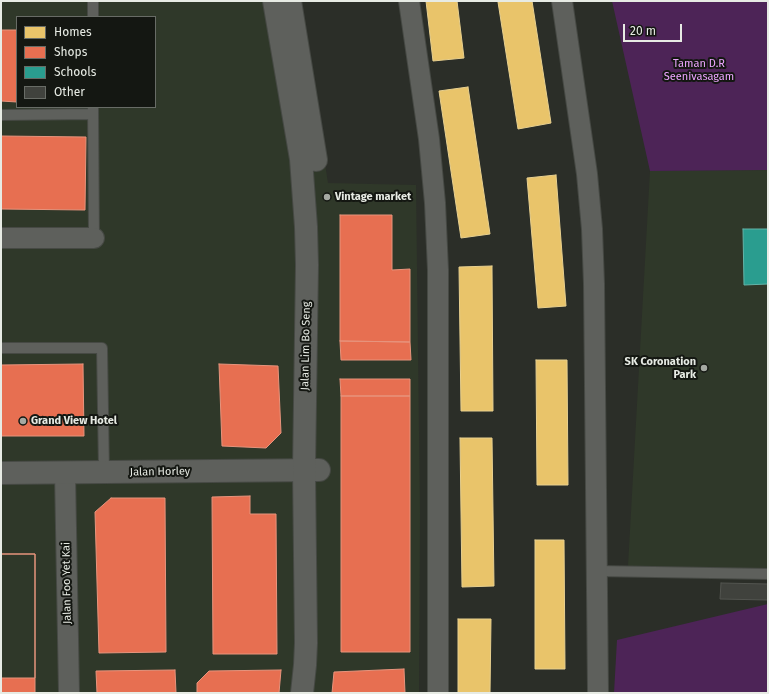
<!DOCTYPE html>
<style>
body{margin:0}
#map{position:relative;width:769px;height:694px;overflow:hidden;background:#2b2e28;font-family:"Fira Sans",sans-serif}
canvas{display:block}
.frame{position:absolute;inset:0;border:2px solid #e7ebe4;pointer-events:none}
.legend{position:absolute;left:16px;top:16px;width:140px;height:92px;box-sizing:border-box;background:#141712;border:1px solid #686c66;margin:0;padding:5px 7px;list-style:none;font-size:12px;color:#e7ebe4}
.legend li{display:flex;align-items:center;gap:8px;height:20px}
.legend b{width:20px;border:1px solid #686c66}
.scale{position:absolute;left:623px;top:24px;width:59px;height:18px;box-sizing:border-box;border:2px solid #e7ebe4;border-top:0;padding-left:5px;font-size:12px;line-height:14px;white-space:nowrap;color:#e7ebe4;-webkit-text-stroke:3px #141712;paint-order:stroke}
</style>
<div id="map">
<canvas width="769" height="694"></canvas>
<div class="frame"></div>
<ul class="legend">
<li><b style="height:11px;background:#e9c46a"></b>Homes</li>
<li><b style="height:11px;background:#e76f51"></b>Shops</li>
<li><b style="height:11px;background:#2a9d8f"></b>Schools</li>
<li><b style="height:11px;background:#40423d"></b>Other</li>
</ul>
<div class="scale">20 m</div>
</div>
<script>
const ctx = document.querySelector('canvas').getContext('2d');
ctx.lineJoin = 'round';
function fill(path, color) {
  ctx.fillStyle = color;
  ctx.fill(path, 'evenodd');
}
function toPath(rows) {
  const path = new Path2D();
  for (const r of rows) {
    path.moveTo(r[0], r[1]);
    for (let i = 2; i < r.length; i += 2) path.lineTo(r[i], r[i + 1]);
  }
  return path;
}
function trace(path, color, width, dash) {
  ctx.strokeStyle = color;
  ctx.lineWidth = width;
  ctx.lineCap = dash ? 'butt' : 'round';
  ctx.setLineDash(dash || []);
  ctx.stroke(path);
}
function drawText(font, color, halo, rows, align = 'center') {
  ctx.font = font + ' "Fira Sans",sans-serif';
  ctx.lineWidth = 4;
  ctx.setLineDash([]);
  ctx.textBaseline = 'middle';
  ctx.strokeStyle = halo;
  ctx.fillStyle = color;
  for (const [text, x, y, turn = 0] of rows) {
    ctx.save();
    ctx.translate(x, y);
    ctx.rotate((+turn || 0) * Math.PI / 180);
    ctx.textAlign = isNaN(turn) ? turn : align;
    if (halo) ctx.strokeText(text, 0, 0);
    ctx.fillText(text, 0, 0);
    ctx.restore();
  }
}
const built = toPath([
 [1,1,300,1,328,183,416,185,420,513,419,693,1,693],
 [17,17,155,17,155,107,17,107],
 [768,170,768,576,628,566,650,171]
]);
const green = toPath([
 [612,1,768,1,768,170,650,171],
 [768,604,768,693,614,693,617,640]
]);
const homes = toPath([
 [426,1,457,1,464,58,433,61,426,1],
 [506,1,532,1,551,123,518,129,498,2,506,1],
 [468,87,490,234,461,238,439,91,468,87],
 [556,175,566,306,538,308,527,178,556,175],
 [492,266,493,411,461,411,459,267,492,266],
 [536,360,567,360,568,485,537,485,536,360],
 [460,438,492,438,494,586,462,587,460,438],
 [535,540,564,540,565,669,535,669,535,540],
 [458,619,491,619,490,693,458,693,458,619]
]);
const shops = toPath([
 [1,30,17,30,17,102,1,101,1,30],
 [1,136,86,137,85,210,1,209,1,136],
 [340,215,392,215,392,270,410,269,410,342,340,341,340,215],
 [340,341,410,342,411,360,341,360,340,341],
 [83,364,84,436,1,436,1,365,83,364],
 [219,364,278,366,281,433,266,448,222,446,219,364],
 [340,379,410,379,410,396,341,396,340,379],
 [341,396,410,396,410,652,341,652,341,396],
 [250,496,250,514,276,514,277,654,213,654,212,497,250,496],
 [111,498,165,498,166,652,99,653,95,512,111,498],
 [1,554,35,554,35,693,1,693,1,554],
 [1,554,35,554,35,678,1,678,1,554],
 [404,669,405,693,332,693,334,672,404,669],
 [175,670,176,693,97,693,96,671,175,670],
 [281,670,279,693,197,693,197,683,209,671,281,670]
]);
const schools = toPath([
 [743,229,768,229,768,284,744,285,743,229]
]);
const building = toPath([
 [721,583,768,584,768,600,720,599,721,583]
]);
const service = toPath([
 [93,1,93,17],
 [93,107,94,238],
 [1,115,93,114],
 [1,348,102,348,104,472],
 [597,571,768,574]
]);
const minor = toPath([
 [409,1,429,139,435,203,438,270,438,693],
 [562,1,587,174,592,229,594,284,598,693],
 [1,238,94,238],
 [65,473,69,693]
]);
const tertiary = toPath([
 [1,473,319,470]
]);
const secondary = toPath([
 [274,1,301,159,306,227,307,265,304,470,306,643,305,665,302,693],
 [290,1,316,160]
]);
const markers = [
 [327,197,4,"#a5a9a2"],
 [704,368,4,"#a5a9a2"],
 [23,421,4,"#a5a9a2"]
];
const parkNames = [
 ["Taman D.R",699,64],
 ["Seenivasagam",699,77]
];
const poiNames = [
 ["Vintage market",335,197],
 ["SK Coronation",696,362,"right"],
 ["Park",696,375,"right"],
 ["Grand View Hotel",31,421]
];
const streetNames = [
 ["Jalan Lim Bo Seng",306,346,-89],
 ["Jalan Horley",160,472,-1],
 ["Jalan Foo Yet Kai",67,583,-91]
];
fill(built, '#2f3829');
fill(green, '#4d2457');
fill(homes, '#e9c46a');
trace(homes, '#e8d08f', 1);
fill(shops, '#e76f51');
trace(shops, '#e7947d', 1);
fill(schools, '#2a9d8f');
trace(schools, '#63b4a8', 1);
fill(building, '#40423d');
trace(building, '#535550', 1);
trace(service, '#464944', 12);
trace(minor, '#464944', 22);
trace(tertiary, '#464944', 24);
trace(secondary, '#464944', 24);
trace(service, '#5e605c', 10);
trace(minor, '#5e605c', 20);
trace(tertiary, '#5e605c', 22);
trace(secondary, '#5e605c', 22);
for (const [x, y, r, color] of markers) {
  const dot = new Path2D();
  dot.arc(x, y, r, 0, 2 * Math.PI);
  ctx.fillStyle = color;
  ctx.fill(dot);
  trace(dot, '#141712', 1.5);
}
drawText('11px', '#eca5fe', '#141712', parkNames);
drawText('bold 11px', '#e7ebe4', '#141712', poiNames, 'left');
drawText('11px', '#e7ebe4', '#141712', streetNames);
</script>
